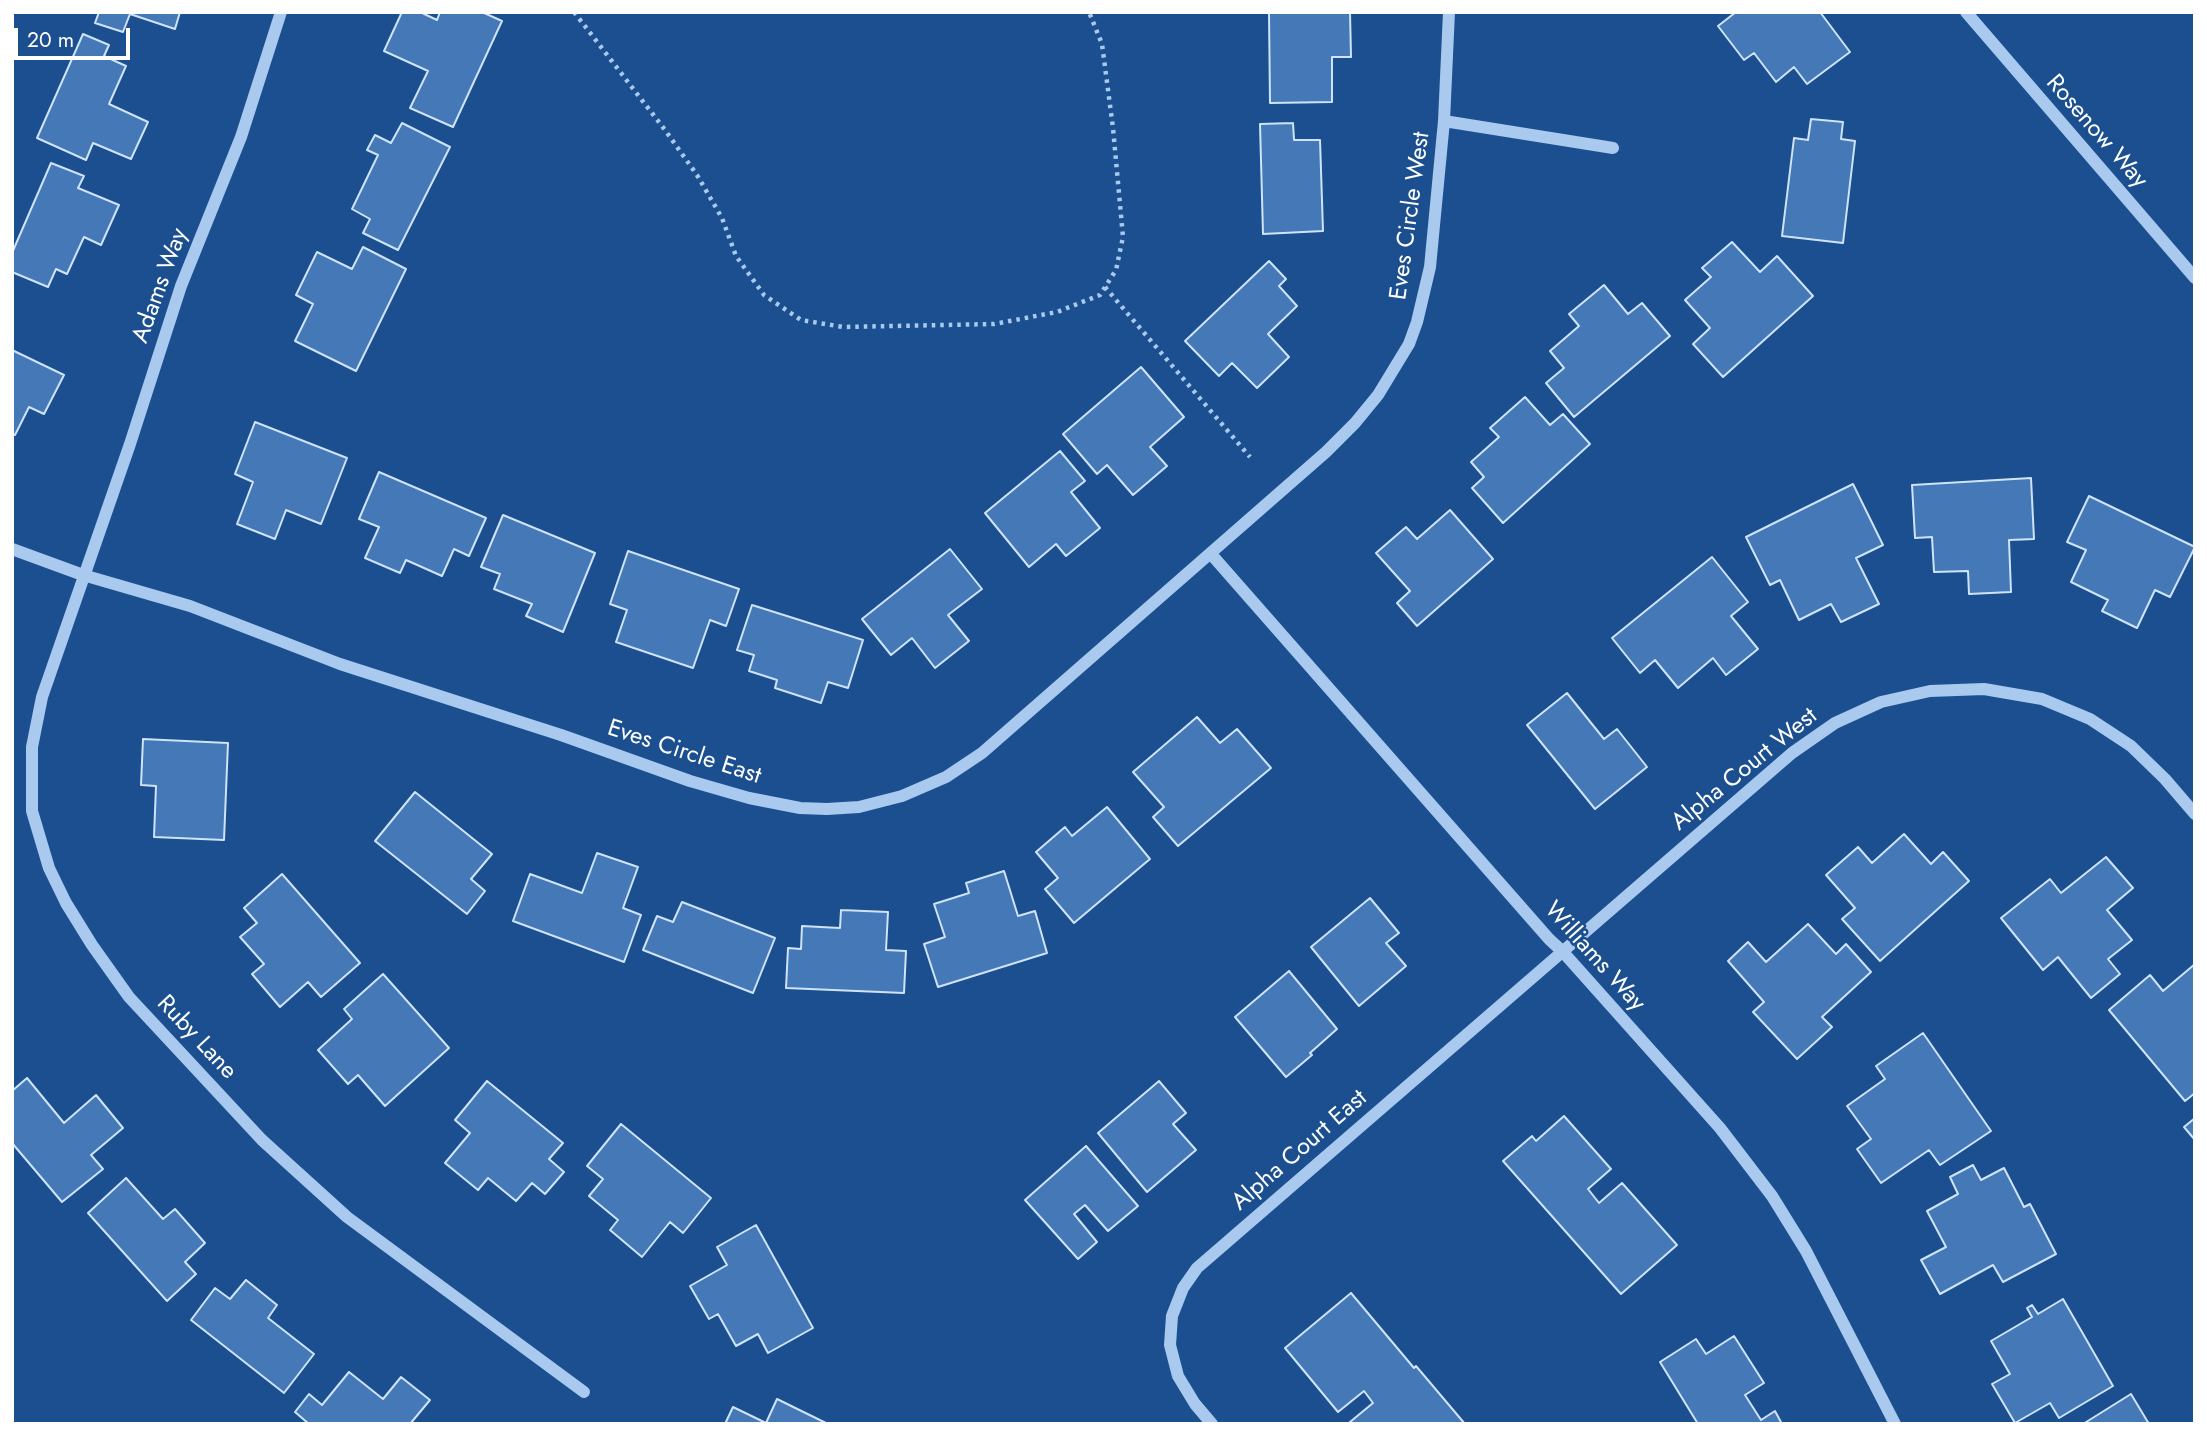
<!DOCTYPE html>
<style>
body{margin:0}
#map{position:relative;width:2207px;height:1436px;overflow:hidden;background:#1b4f8f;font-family:Jost,sans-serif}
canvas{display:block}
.frame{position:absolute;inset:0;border:14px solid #fff;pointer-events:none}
.scale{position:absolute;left:14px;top:28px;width:116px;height:32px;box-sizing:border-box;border:4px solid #fff;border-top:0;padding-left:9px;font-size:21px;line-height:24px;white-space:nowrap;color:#fff;-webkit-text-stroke:5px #1b4f8f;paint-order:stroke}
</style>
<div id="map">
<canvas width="2207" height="1436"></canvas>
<div class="frame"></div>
<div class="scale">20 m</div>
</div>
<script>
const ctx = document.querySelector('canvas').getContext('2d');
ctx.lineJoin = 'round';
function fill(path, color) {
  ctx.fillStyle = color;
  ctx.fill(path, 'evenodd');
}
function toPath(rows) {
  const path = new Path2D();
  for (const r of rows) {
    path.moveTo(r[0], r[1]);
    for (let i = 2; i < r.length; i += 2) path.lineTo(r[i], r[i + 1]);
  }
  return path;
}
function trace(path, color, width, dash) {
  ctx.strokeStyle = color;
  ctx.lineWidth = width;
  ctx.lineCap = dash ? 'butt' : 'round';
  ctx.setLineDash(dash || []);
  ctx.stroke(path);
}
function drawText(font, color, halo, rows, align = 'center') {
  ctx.font = font + ' Jost,sans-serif';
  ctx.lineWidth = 5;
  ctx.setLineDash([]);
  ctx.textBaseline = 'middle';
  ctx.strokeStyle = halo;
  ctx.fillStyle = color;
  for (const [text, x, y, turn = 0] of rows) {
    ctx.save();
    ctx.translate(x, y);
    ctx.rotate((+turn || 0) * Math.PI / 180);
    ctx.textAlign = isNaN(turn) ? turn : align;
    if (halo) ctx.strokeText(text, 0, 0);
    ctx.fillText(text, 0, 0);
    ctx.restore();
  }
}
const building = toPath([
 [99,12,180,12,175,29,130,14,123,32,95,23,99,12],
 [402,12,420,12,437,20,440,12,482,12,502,21,453,127,410,108,428,71,384,51,402,12],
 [1269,12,1350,12,1351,57,1332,57,1332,102,1270,103,1269,12],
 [1736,12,1820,12,1850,52,1807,84,1794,67,1776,82,1754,53,1744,60,1718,26,1736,12],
 [83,34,109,45,104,56,126,66,109,104,148,122,131,159,93,143,86,160,37,138,83,34],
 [1811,119,1843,122,1841,139,1855,141,1843,243,1782,236,1794,138,1808,140,1811,119],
 [402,123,450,147,398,250,363,233,370,219,352,209,378,155,367,150,375,135,391,143,402,123],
 [1293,123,1294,140,1320,140,1323,231,1263,234,1260,124,1293,123],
 [51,163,84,176,78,188,119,205,101,245,84,237,67,274,56,269,48,287,12,272,12,253,51,163],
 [1732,242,1760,272,1777,256,1813,296,1723,377,1693,344,1710,328,1685,300,1711,277,1702,268,1732,242],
 [363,247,406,269,356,371,295,341,313,304,296,295,317,252,352,269,363,247],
 [1269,261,1286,279,1279,286,1297,306,1268,334,1289,357,1257,388,1232,363,1219,376,1185,341,1269,261],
 [1604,285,1628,314,1642,303,1670,336,1574,417,1546,383,1564,368,1550,351,1579,326,1569,314,1604,285],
 [12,350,64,375,44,414,29,407,15,435,12,434,12,350],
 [1141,367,1184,417,1150,447,1167,466,1133,495,1107,465,1097,474,1063,434,1141,367],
 [1525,397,1550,425,1563,414,1590,444,1503,523,1472,488,1484,477,1471,462,1499,437,1490,428,1525,397],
 [255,422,347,458,321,524,286,510,275,539,237,524,253,482,235,474,255,422],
 [1060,451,1085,481,1071,492,1100,528,1066,556,1056,544,1029,567,985,513,1060,451],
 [379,472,486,518,469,556,454,549,442,576,406,560,400,573,365,558,379,527,359,519,379,472],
 [2031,478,2034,539,2009,540,2011,592,1969,594,1968,571,1934,572,1932,537,1915,538,1912,485,2031,478],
 [1853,484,1883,545,1856,558,1879,604,1841,622,1831,604,1799,620,1780,580,1770,585,1746,537,1853,484],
 [2089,496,2195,547,2170,597,2155,590,2137,628,2102,611,2108,600,2071,582,2086,550,2067,542,2089,496],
 [1450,510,1493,559,1417,626,1397,603,1410,591,1376,553,1406,527,1417,539,1450,510],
 [503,515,595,553,563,632,526,616,532,604,494,589,500,574,481,567,503,515],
 [950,549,982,589,948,615,969,641,935,668,912,638,891,655,862,619,950,549],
 [628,551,739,589,726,626,710,620,693,668,616,642,627,610,610,604,628,551],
 [1712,557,1748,602,1731,616,1758,649,1726,675,1713,658,1678,688,1655,660,1640,673,1612,638,1712,557],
 [752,605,863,640,848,688,828,682,821,703,775,688,777,680,749,671,754,655,737,650,752,605],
 [1567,693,1604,739,1617,729,1647,767,1595,809,1527,725,1567,693],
 [1197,717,1220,743,1237,729,1271,768,1178,846,1153,817,1164,807,1133,772,1197,717],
 [143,739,228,743,224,840,154,837,156,786,141,785,143,739],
 [415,792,492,854,471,879,485,891,467,914,375,841,415,792],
 [1107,807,1150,859,1074,923,1045,889,1058,878,1036,852,1065,827,1072,836,1107,807],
 [1904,834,1931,864,1943,852,1969,881,1880,961,1842,919,1855,908,1826,875,1858,847,1872,863,1904,834],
 [597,853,638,867,623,908,641,915,624,962,513,921,530,874,582,893,597,853],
 [2106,857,2133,888,2107,910,2132,940,2108,959,2120,974,2091,998,2058,957,2043,970,2001,918,2050,879,2061,893,2106,857],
 [1004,871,1018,916,1035,911,1047,953,938,987,924,944,945,937,934,904,969,893,966,883,1004,871],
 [282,874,360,963,321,997,308,982,280,1007,252,974,264,964,240,937,257,923,244,908,282,874],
 [1370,898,1399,933,1386,943,1406,966,1359,1006,1311,947,1370,898],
 [682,902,775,938,753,993,643,950,657,916,673,922,682,902],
 [841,910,888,912,886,950,906,951,904,993,786,988,788,948,801,949,802,926,840,928,841,910],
 [1808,924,1836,954,1846,944,1871,972,1822,1017,1832,1027,1797,1059,1753,1012,1764,1002,1728,961,1748,942,1766,962,1808,924],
 [2195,964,2195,1093,2185,1101,2109,1010,2150,975,2163,991,2195,964],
 [1289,971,1337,1029,1310,1053,1312,1055,1286,1077,1235,1017,1289,971],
 [383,974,449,1048,385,1106,358,1075,348,1084,318,1050,352,1019,344,1009,383,974],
 [1923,1033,1991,1131,1940,1165,1929,1150,1881,1183,1857,1149,1871,1139,1847,1106,1885,1079,1876,1066,1923,1033],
 [27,1078,64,1123,96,1095,123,1128,91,1155,103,1169,62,1202,12,1143,12,1091,27,1078],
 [487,1081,563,1143,549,1159,564,1172,545,1194,532,1183,516,1201,488,1178,478,1190,445,1163,470,1133,455,1120,487,1081],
 [1159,1081,1186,1113,1173,1124,1196,1150,1147,1192,1098,1133,1159,1081],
 [1564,1116,1611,1169,1588,1189,1599,1203,1622,1183,1677,1245,1621,1294,1503,1161,1532,1136,1536,1141,1564,1116],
 [2195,1118,2195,1140,2184,1127,2195,1118],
 [621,1124,711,1198,683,1233,670,1222,642,1257,610,1230,618,1220,589,1196,603,1179,587,1166,621,1124],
 [1086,1146,1138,1206,1108,1231,1085,1205,1074,1214,1097,1242,1078,1259,1025,1200,1086,1146],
 [1973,1165,1981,1180,2004,1168,2024,1207,2030,1204,2056,1254,2003,1282,1993,1265,1940,1294,1921,1260,1946,1247,1927,1211,1958,1194,1950,1177,1973,1165],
 [126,1178,163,1219,175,1209,205,1243,185,1262,196,1274,167,1301,88,1213,126,1178],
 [756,1225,813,1328,768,1353,758,1334,736,1346,718,1314,709,1319,690,1286,727,1265,717,1247,756,1225],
 [246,1280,277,1305,268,1318,314,1354,284,1393,191,1320,215,1288,230,1299,246,1280],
 [1351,1293,1414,1368,1416,1366,1465,1424,1351,1424,1350,1422,1373,1403,1364,1391,1338,1412,1285,1348,1351,1293],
 [2063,1299,2113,1386,2059,1418,2050,1403,2015,1423,1992,1384,2010,1374,1991,1341,2032,1317,2027,1308,2032,1305,2038,1314,2063,1299],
 [1734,1336,1764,1383,1745,1395,1761,1420,1775,1411,1782,1424,1698,1424,1660,1362,1696,1339,1706,1354,1734,1336],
 [349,1372,383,1399,401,1377,430,1400,410,1424,309,1424,295,1412,309,1394,322,1405,349,1372],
 [2131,1394,2149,1424,2083,1424,2131,1394],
 [777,1399,828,1424,725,1424,733,1407,766,1423,777,1399]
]);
const path = toPath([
 [574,12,665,130,697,175,722,218,736,256,764,295,801,320,843,327,994,324,1057,312,1100,295,1116,270,1123,237,1113,128,1102,44,1089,12],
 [1105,287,1250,457]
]);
const minor = toPath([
 [281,12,241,137,181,286,130,444,42,697,32,747,32,811,49,868,66,903,92,945,129,997,262,1140,347,1217,584,1392],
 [1966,12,2195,278],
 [1444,121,1613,148],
 [12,549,83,575,190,606,340,664,561,735,690,781,749,798,800,808,827,809,859,807,902,796,946,777,982,753,1326,452,1355,423,1378,395,1409,344,1417,322,1430,267,1444,121,1449,12],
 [1211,554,1549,939,1563,952,1720,1128,1772,1196,1806,1251,1895,1424],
 [1212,1424,1195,1404,1178,1376,1170,1345,1172,1316,1183,1288,1197,1268,1792,753,1835,723,1881,702,1930,691,1984,689,2042,699,2090,719,2131,746,2165,779,2195,814]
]);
const streetNames = [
 ["Rosenow Way",2096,132,49],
 ["Eves Circle West",1411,216,-82],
 ["Adams Way",161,286,-70],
 ["Eves Circle East",684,753,18],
 ["Alpha Court West",1745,770,-39],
 ["Williams Way",1594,957,48],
 ["Ruby Lane",196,1038,47],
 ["Alpha Court East",1300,1151,-41]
];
fill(building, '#4478b7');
trace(building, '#cfe3fa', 2);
trace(path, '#a9c9ee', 4.5, [3.5, 5]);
trace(minor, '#a9c9ee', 12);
drawText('24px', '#fff', '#1b4f8f', streetNames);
</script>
